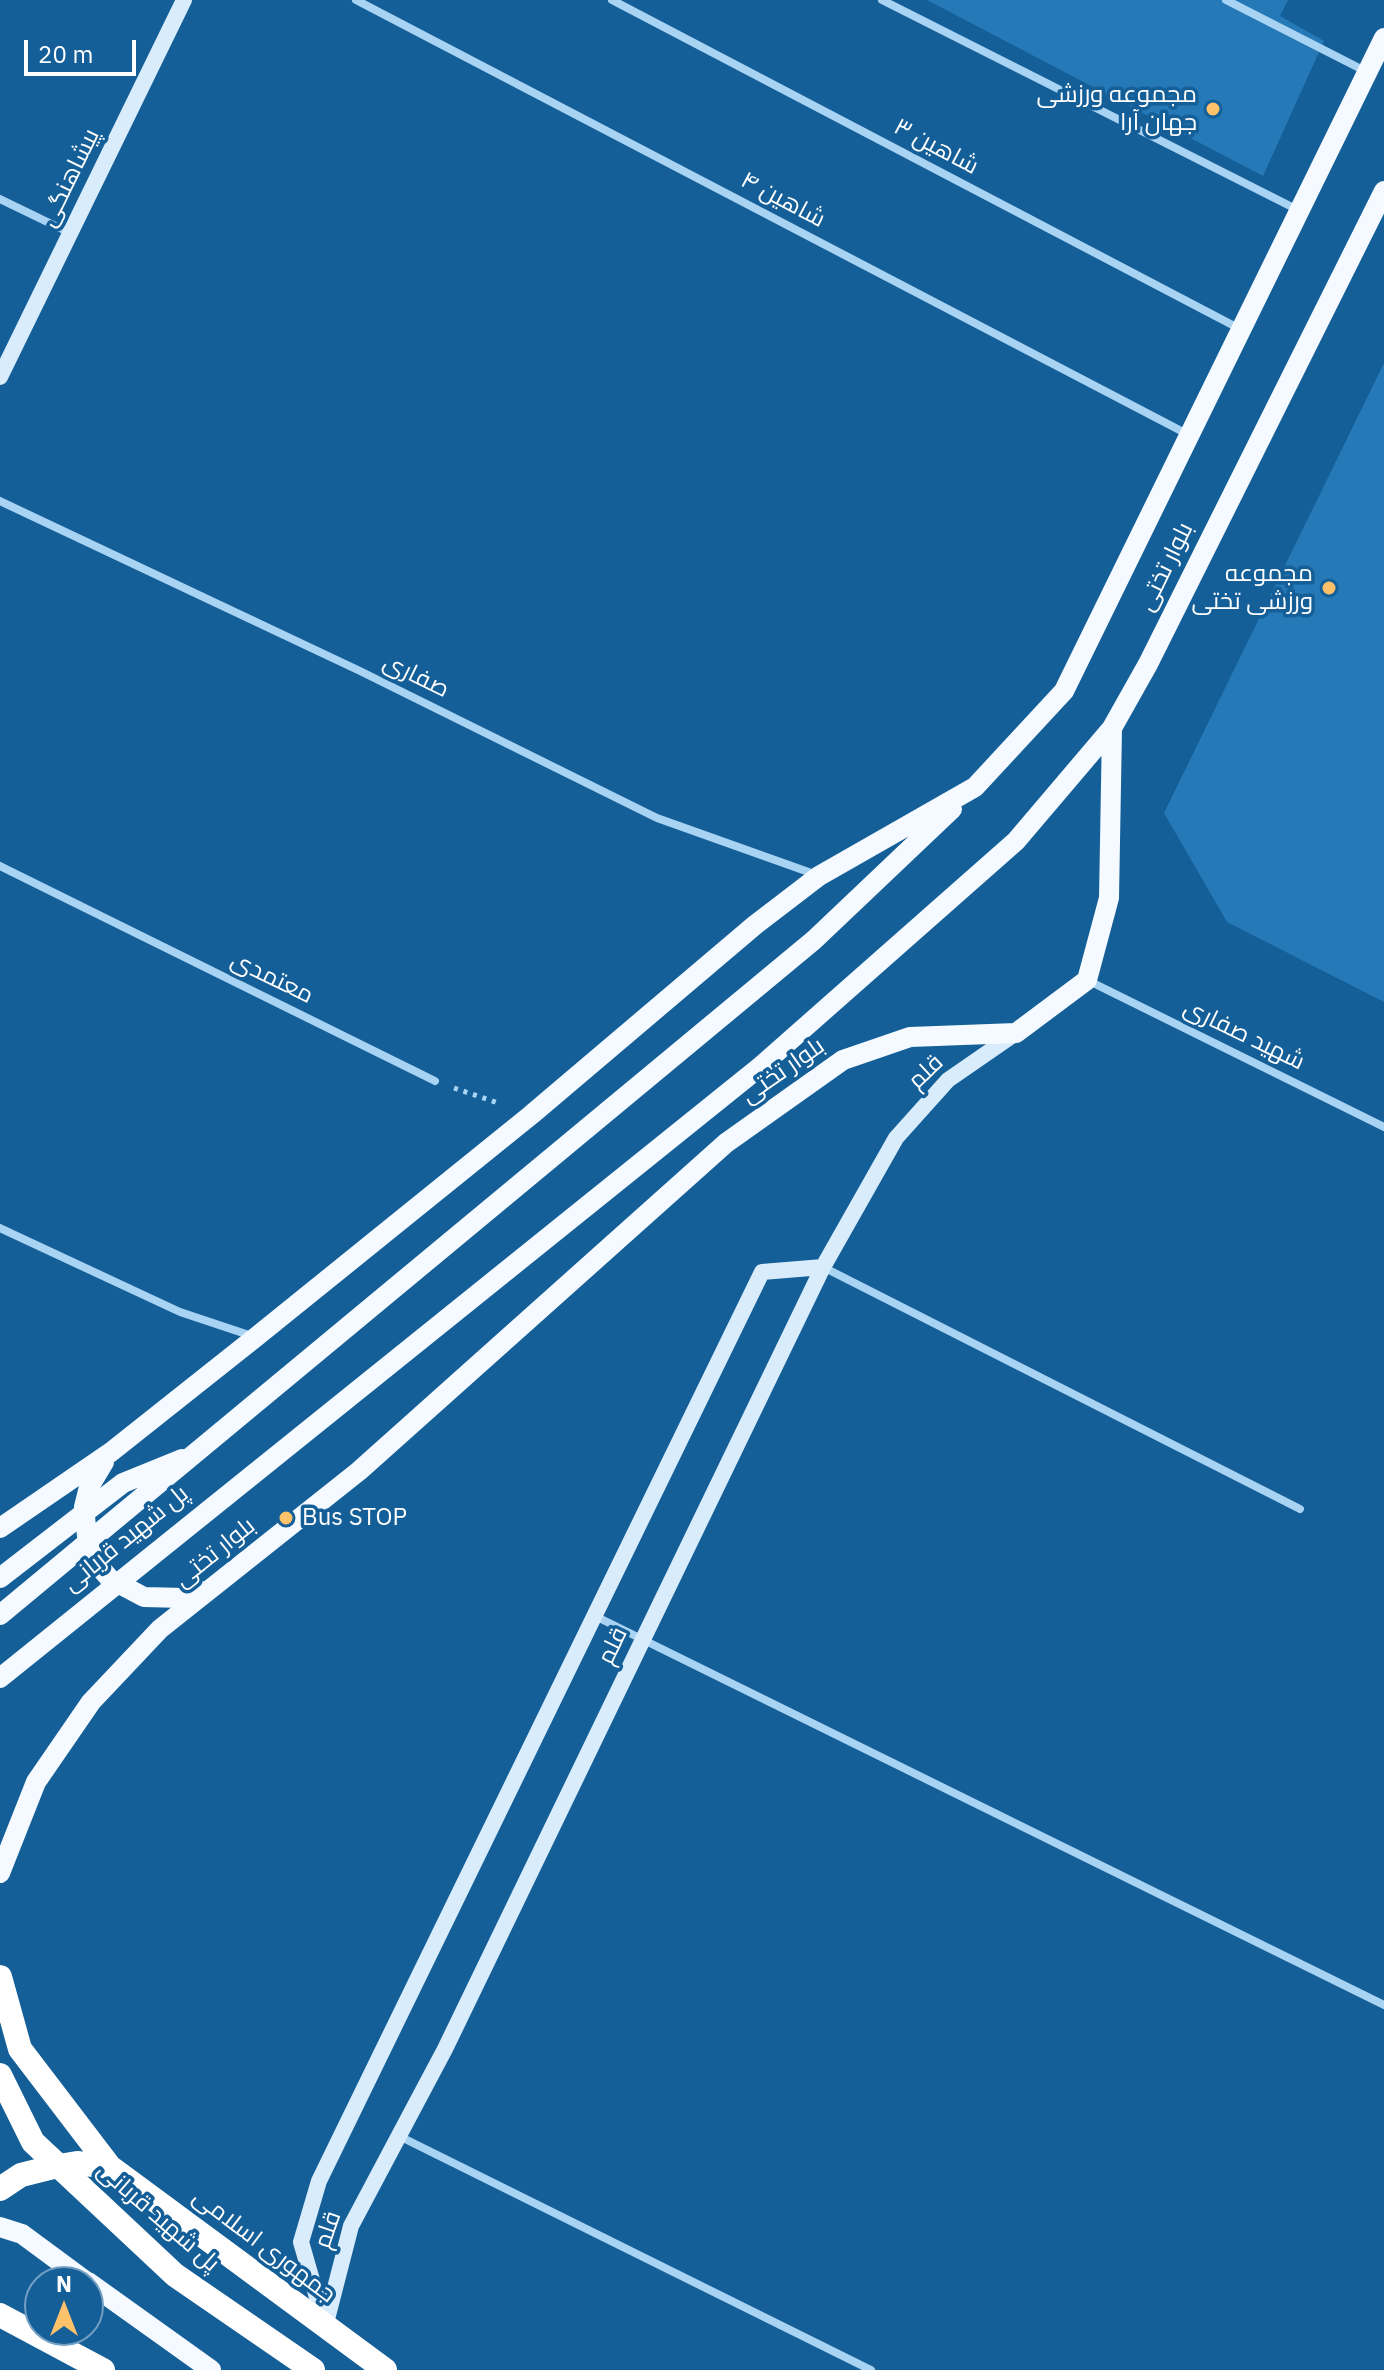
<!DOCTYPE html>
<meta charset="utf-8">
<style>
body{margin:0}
#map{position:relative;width:1384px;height:2370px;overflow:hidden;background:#155f99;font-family:"IBM Plex Sans",sans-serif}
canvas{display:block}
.north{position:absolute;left:24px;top:2266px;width:80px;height:80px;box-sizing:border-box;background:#155f99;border:2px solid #739fc2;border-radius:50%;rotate:0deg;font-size:22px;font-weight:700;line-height:32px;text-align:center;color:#fff}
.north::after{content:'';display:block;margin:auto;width:28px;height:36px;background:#ffc16a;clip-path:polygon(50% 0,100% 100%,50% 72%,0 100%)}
.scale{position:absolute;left:24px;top:40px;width:112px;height:36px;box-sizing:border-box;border:4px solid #fff;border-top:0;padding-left:10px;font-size:24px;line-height:28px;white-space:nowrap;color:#fff;-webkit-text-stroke:6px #155f99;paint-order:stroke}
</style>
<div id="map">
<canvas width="1384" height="2370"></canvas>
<div class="north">N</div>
<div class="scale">20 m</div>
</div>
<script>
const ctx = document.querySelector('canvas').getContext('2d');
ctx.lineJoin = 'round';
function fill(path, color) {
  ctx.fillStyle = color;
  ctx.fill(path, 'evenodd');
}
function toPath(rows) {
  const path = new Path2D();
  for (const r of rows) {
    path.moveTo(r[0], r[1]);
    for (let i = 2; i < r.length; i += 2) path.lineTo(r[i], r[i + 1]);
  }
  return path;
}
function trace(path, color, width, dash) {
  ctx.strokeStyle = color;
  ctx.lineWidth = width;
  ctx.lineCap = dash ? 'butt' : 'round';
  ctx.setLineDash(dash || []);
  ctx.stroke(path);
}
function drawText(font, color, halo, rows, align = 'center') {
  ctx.font = font + ' "IBM Plex Sans",Cairo,sans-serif';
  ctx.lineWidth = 7;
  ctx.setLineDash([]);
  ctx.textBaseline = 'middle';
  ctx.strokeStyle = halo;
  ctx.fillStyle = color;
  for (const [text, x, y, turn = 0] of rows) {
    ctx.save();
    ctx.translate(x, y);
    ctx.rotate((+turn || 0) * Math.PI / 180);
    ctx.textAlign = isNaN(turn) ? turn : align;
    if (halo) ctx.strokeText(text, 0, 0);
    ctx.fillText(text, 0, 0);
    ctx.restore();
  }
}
const green = toPath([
 [927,0,1288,0,1280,16,1324,41,1263,176],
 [1384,363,1384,1002,1227,922,1164,813]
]);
const path = toPath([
 [454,1088,501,1104]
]);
const street = toPath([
 [356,0,1189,435],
 [612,0,1242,330],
 [882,0,1300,211],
 [1226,0,1367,72],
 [0,199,70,233],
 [0,501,360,671,657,818,817,875],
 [0,866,435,1081],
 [1087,980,1384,1127],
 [0,1228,180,1312,252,1336],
 [823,1267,1300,1509],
 [595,1616,1384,2005],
 [399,2136,871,2370]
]);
const secondary = toPath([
 [0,377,184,0],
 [325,2325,301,2242,319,2181,762,1272,823,1267],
 [325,2327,351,2226,445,2049,823,1267,896,1138,948,1080,1016,1033]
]);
const primary = toPath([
 [104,1462,89,1487,84,1507,88,1546,97,1564,110,1579,144,1597,184,1598,202,1591],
 [0,1528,111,1452,256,1337,531,1115,755,925,819,876,975,787,1064,691,1384,38],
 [0,1578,123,1483,182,1459],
 [0,1615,814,940,952,809],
 [0,1678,761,1066,1016,841,1112,728],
 [0,1873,36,1782,91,1702,160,1629,359,1471,726,1143,843,1060,910,1037,1016,1033,1087,980,1109,898,1112,728,1148,664,1384,191],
 [0,2227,22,2234,87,2282],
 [88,2282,211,2370]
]);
const highway = toPath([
 [0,1977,20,2049,110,2167,385,2370],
 [0,2075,33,2142,175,2275,313,2370],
 [0,2189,21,2175,53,2167,77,2163,110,2167],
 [0,2315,103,2370]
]);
const markers = [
 [1213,109,8,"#ffc16a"],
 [1329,588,8,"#ffc16a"],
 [286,1518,8,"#ffc16a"]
];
const poiNames = [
 ["مجموعه ورزشی",1197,95],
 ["جهان آرا",1197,123],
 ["مجموعه",1313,574],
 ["ورزشی تختی",1313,602],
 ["Bus STOP",302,1518,"left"]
];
const streetNames = [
 ["شاهین ۳",936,147,28],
 ["پیشاهنگی",70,178,-64],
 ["شاهین ۴",783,200,28],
 ["بلوار تختی",1166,567,-64],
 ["صفاری",416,676,26],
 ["معتمدی",272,978,26],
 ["شهید صفاری",1244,1035,26],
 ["بلوار تختی",783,1071,-35],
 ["قلم",926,1072,-43],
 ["پل شهید قربانی",126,1539,-39],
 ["بلوار تختی",215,1553,-39],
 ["قلم",613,1646,-64],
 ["پل شهید قربانی",158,2217,41],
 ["قلم",328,2230,-71],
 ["جمهوری اسلامی",264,2246,37]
];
fill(green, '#2479b6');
trace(path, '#a8d3f3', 5, [4, 6]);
trace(street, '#a8d3f3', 8);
trace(secondary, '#d8ecfc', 16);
trace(primary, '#f4faff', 20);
trace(highway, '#fff', 24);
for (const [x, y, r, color] of markers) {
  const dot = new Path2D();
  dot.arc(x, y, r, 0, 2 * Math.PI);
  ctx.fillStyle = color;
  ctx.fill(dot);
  trace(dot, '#155f99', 3);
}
drawText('24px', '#fff', '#155f99', poiNames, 'right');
drawText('24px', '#fff', '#155f99', streetNames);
</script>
